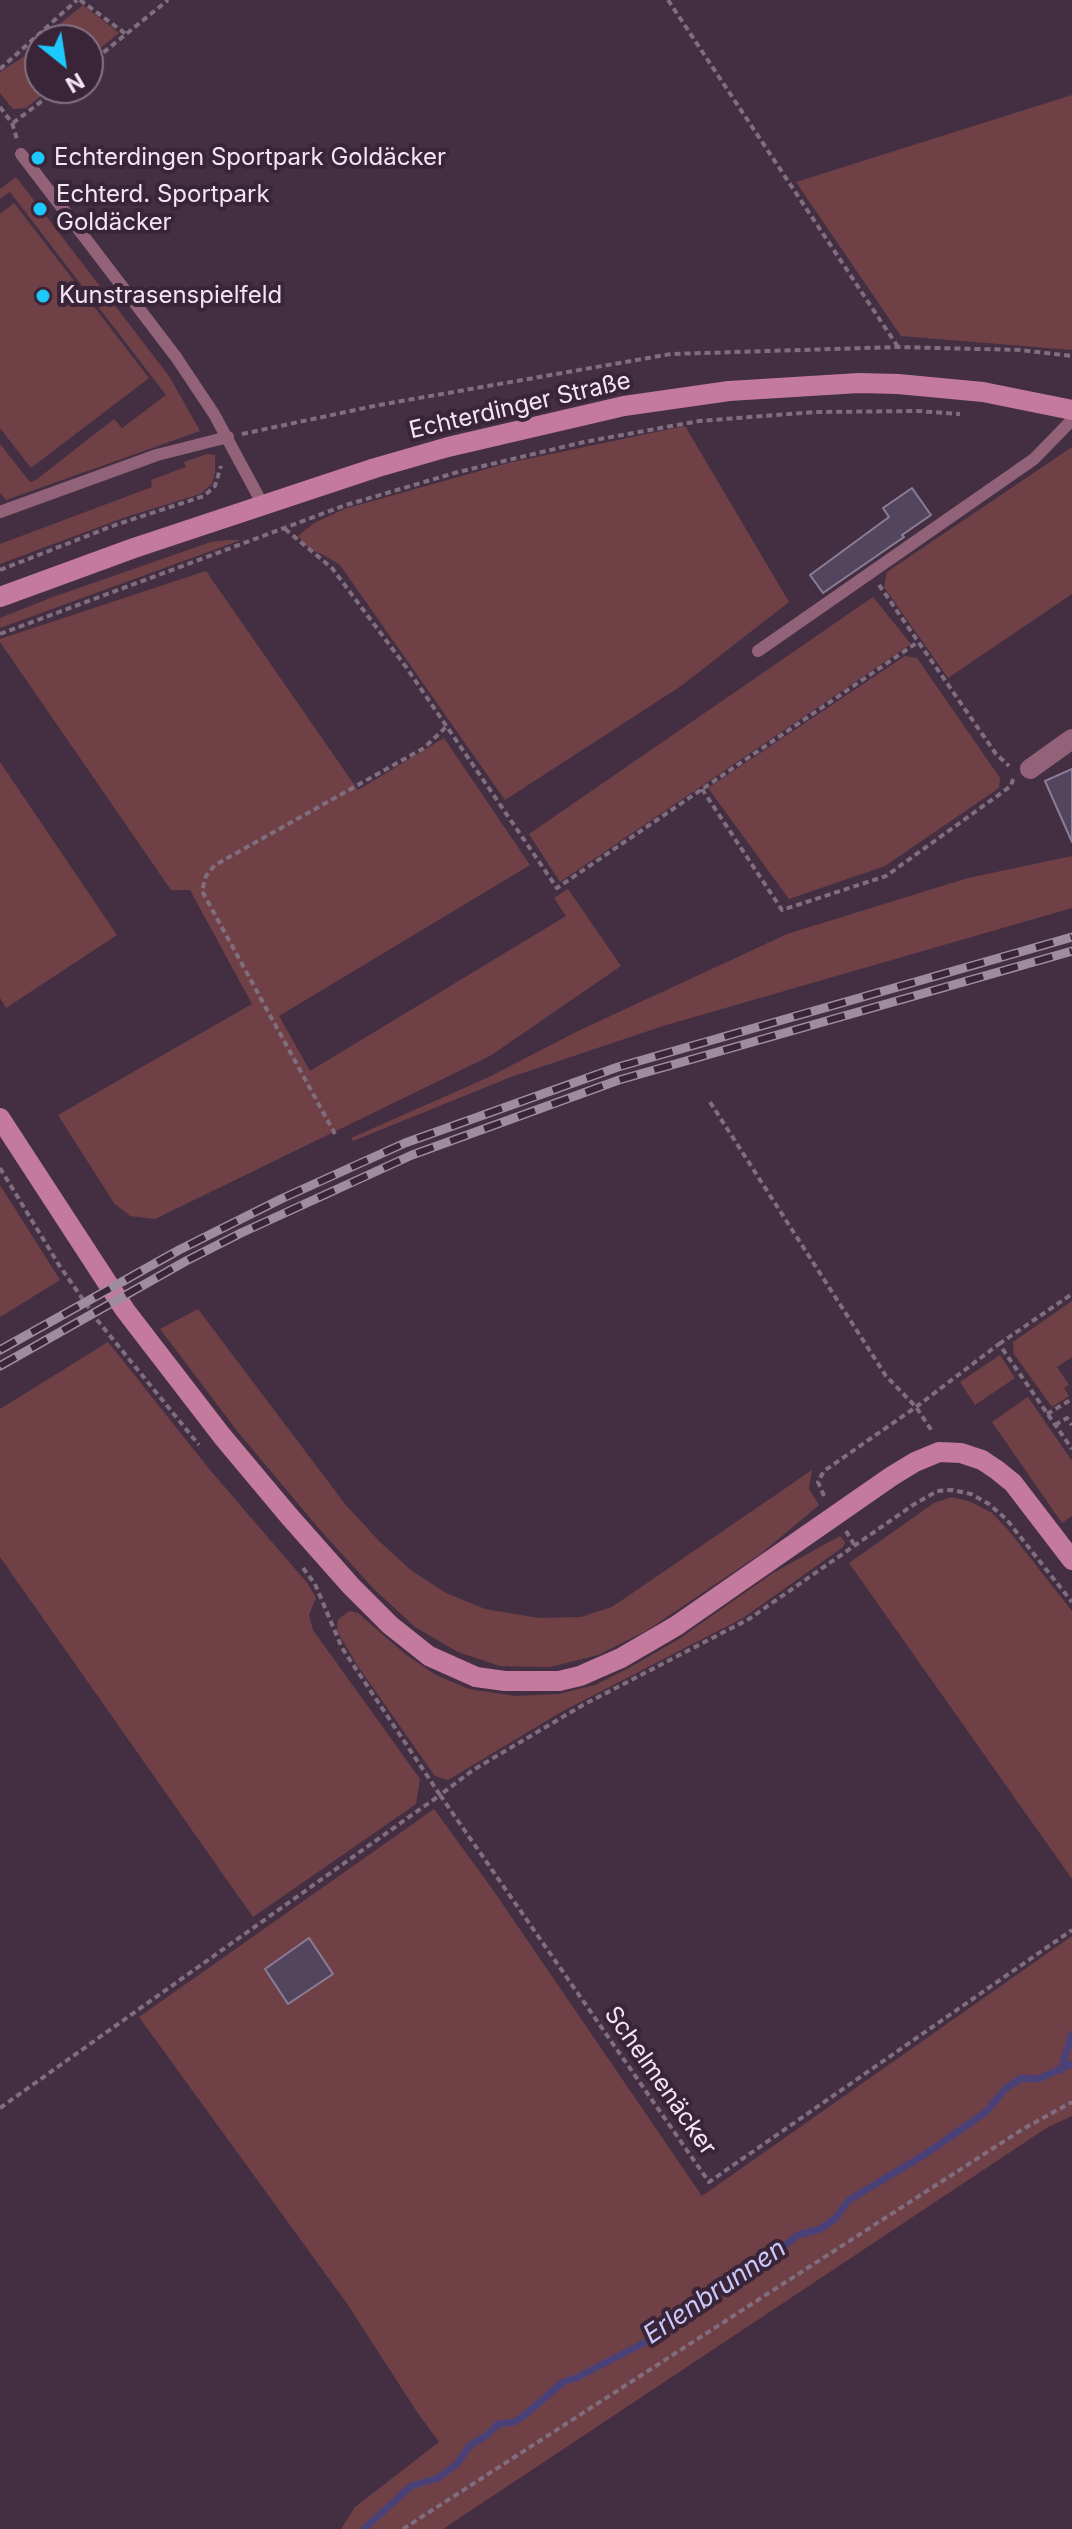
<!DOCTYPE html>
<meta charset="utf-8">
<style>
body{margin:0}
#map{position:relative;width:1072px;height:2529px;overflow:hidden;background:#442f42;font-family:Inter,sans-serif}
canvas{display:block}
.north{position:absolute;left:24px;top:24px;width:80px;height:80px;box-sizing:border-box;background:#392537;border:2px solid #837282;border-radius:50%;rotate:150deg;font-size:22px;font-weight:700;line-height:32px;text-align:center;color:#f3e6f2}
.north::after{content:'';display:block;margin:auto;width:28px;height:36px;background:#1dc9fc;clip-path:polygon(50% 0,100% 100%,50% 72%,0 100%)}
</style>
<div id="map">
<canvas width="1072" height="2529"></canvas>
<div class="north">N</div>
</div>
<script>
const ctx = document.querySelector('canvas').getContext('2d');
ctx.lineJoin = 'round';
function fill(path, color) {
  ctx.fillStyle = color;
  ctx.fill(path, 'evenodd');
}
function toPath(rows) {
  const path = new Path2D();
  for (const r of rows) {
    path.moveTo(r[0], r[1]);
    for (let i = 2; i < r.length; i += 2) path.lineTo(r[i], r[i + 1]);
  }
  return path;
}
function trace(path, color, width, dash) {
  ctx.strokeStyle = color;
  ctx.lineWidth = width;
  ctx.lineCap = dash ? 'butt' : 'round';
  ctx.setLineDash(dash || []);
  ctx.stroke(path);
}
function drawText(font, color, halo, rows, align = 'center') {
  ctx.font = font + ' Inter,sans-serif';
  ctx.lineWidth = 8;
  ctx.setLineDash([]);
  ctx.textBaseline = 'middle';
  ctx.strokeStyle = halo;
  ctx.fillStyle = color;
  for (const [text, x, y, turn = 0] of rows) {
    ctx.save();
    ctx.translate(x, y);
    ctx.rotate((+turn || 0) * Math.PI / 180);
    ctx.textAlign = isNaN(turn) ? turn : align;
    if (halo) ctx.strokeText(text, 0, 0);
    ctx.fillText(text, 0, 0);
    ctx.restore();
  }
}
const green = toPath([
 [83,5,119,33,88,58,88,40,40,40],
 [40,40,40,88,51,88,26,108,13,109,0,93,0,72,28,54],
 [1072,95,1072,350,901,336,796,182],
 [16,177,169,376,200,431,6,500,0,493,0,444,30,482,36,480,114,419,122,428,166,395,10,192,0,199,0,189],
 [14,203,149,378,31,468,0,428,0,214],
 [685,426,789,602,681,686,505,800,340,565,322,554,310,550,298,536,314,523,344,509,508,463],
 [1072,447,1072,594,948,678,884,587,887,572],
 [207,454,215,455,215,472,212,484,200,494,123,518,0,564,0,544,152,487,151,480,186,467,184,462],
 [229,540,241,540,0,628,0,618,53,597,211,542],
 [206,571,358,790,444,738,530,865,279,1016,310,1071,566,916,554,898,568,889,621,966,490,1056,155,1219,130,1216,114,1203,58,1115,252,1004,190,890,171,890,0,642,0,639],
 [873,597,911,644,560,882,529,834],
 [905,656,917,658,1000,778,999,788,885,866,789,899,708,788],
 [0,762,117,935,6,1008,0,998],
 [1072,856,1072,908,663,1026,511,1077,353,1141,351,1138,489,1077,576,1032,787,934,968,878],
 [0,1185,60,1280,0,1317],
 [1072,1301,1072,1357,1057,1367,1069,1385,1064,1388,1069,1396,1052,1407,1014,1354,1013,1342],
 [198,1309,345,1504,379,1541,412,1571,446,1593,485,1609,539,1618,581,1617,612,1607,812,1470,809,1489,819,1505,763,1552,646,1631,598,1655,550,1667,500,1666,458,1652,415,1627,374,1589,321,1531,238,1432,160,1329],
 [108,1342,210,1470,308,1584,316,1598,309,1615,313,1630,420,1779,416,1804,253,1917,0,1557,0,1409],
 [1000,1355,1015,1378,975,1405,960,1382],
 [1028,1397,1072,1461,1072,1516,1062,1523,992,1422],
 [952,1497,971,1502,992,1513,1009,1531,1072,1611,1072,1879,849,1563,934,1503],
 [840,1536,845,1542,843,1547,743,1618,561,1712,448,1780,435,1776,357,1665,337,1631,338,1620,349,1611,358,1613,405,1654,436,1675,469,1689,515,1696,559,1694,595,1685,629,1668,679,1639,773,1573],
 [434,1809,493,1890,702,2196,1072,1936,1072,2116,1048,2127,443,2529,341,2529,355,2507,439,2442,417,2412,348,2305,139,2017]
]);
const stream = toPath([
 [1061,2070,1072,2034],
 [364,2529,411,2486,438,2478,457,2464,470,2445,486,2436,498,2424,514,2422,525,2415,563,2382,576,2378,661,2334,677,2317,705,2301,726,2282,759,2266,798,2235,820,2229,835,2219,849,2200,924,2155,986,2112,1005,2089,1022,2078,1038,2079,1072,2064]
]);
const building = toPath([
 [912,488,931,515,902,535,904,537,823,593,810,575,889,517,883,508,912,488],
 [1072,769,1072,842,1045,781,1072,769],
 [309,1938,333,1974,288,2004,265,1969,309,1938]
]);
const path = toPath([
 [80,0,126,34],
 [668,0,898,347],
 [88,65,168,0],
 [0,69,77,0],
 [0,107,12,123,17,139],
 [13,123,59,88],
 [242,434,379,405,671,354,898,347,1020,350,1072,356],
 [285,529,332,568,406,667,557,888,918,642],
 [0,570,115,525,204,496,215,486,221,466],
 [879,585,996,754,1009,766],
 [0,634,346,505,458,472,584,442,699,421,815,412,917,411,960,414],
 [702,789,782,910,886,876,1011,786,1013,779],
 [710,1102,886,1376,916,1407,932,1431],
 [335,1134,202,891,206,876,215,865,424,748,446,727],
 [0,1168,59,1265,98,1321,199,1445],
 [999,1344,1072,1294],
 [1047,1414,1072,1399],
 [1055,1425,1067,1418,1072,1425],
 [824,1496,818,1482,824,1471,916,1407,999,1344,1072,1449],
 [846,1531,855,1546],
 [303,1568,315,1584,342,1648,440,1795,473,1770,583,1705,749,1619,913,1505,937,1491,952,1490,971,1494,989,1504,1007,1520,1072,1602],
 [0,2108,440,1795,709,2182,1072,1930],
 [403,2529,1023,2129,1072,2102]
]);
const lane = toPath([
 [21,154,176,357,214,414,263,505],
 [0,512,157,455,228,437],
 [758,651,1034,459,1072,420]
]);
const street = toPath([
 [1030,769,1072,739]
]);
const secondary = toPath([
 [0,597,134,548,375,468,448,447,624,406,729,391,859,383,898,384,983,392,1072,410],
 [0,1118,125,1310,222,1436,289,1516,351,1586,390,1625,429,1656,476,1677,505,1681,559,1681,580,1676,621,1658,676,1626,892,1476,915,1462,939,1452,961,1453,982,1460,997,1470,1013,1483,1072,1560]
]);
const rail = toPath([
 [0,1350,179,1250,281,1199,405,1143,618,1067,1072,937],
 [0,1366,186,1261,241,1233,412,1155,619,1080,1072,951]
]);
const markers = [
 [38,158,8,"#1dc9fc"],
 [40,209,8,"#1dc9fc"],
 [43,296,8,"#1dc9fc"]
];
const poiNames = [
 ["Echterdingen Sportpark Goldäcker",54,158],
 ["Echterd. Sportpark",56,195],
 ["Goldäcker",56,223],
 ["Kunstrasenspielfeld",59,296]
];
const streetNames = [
 ["Echterdinger Straße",520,406,-13],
 ["Schelmenäcker",660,2081,55]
];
const waterNames = [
 ["Erlenbrunnen",715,2292,-34]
];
fill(green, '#6f4147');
trace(stream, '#494178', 7);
fill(building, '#52455d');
trace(building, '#8b7d97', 2);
trace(path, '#806e7f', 4, [6, 4]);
trace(lane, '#926378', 12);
trace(street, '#926378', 20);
trace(secondary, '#c47a9d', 20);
trace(rail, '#9e8d9d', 9);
trace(rail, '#392537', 6, [18]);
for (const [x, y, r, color] of markers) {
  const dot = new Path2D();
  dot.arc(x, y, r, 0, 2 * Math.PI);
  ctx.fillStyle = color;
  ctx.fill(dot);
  trace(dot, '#392537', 3);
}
drawText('24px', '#f3e6f2', '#392537', poiNames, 'left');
drawText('24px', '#f3e6f2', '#392537', streetNames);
drawText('italic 26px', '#cbc8fc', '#392537', waterNames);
</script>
